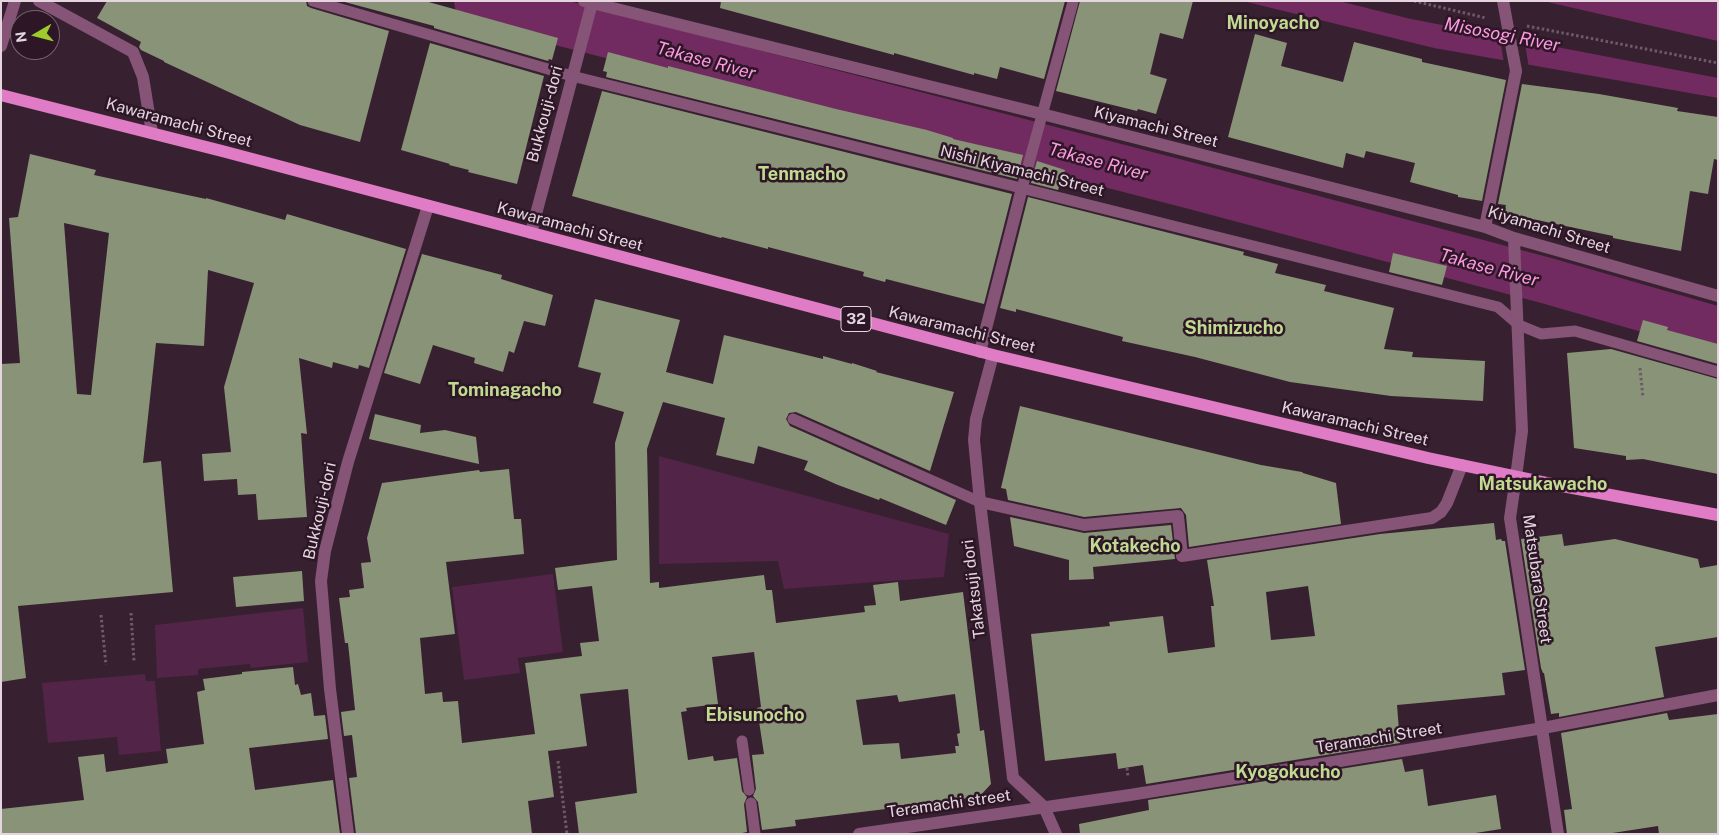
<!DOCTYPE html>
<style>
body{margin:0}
#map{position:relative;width:1719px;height:835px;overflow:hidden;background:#372130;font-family:"Public Sans",sans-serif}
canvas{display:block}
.frame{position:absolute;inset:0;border:2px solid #e4d5df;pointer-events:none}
.north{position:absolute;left:10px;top:10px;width:50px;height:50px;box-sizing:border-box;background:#2d1727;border:1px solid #766371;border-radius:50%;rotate:262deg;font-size:14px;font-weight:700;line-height:20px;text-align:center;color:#e4d5df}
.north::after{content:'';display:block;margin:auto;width:18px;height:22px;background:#9eca2e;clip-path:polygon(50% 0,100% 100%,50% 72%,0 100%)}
</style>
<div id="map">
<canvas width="1719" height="835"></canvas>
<div class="frame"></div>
<div class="north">N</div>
</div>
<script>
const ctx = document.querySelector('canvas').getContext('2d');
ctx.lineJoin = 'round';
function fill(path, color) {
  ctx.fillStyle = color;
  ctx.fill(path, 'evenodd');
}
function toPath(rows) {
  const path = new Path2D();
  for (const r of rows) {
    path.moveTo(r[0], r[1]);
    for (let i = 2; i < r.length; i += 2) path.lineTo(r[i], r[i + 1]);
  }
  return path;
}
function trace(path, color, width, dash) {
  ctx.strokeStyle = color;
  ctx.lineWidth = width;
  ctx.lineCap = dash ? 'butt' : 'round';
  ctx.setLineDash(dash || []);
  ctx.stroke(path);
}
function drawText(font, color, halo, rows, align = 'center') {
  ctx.font = font + ' "Public Sans",sans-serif';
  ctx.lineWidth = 5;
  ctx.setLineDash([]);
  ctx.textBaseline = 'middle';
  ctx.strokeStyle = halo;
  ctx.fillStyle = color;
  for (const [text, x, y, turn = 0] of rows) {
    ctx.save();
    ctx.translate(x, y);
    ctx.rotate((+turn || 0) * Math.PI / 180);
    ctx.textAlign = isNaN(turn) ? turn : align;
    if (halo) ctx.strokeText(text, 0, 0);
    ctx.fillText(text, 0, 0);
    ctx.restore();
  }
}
const green = toPath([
 [659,456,949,534,944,577,784,589,778,561,659,564],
 [553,574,563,652,518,658,520,673,464,680,452,587],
 [303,608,308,662,251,668,250,664,198,669,198,675,157,678,155,625],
 [145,674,146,681,155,681,161,751,119,755,117,737,48,743,42,683]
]);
const water = toPath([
 [1243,1,1339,1,1411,19,1718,78,1718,98,1434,48],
 [1543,1,1718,1,1718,41]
]);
const pier = toPath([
 [1499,33,1524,38,1529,68,1504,63]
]);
const river = toPath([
 [477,1,1192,186,1548,281,1718,330]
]);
const building = toPath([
 [107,1,306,1,307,6,311,8,389,31,360,142,300,125,164,62,164,61,141,50,139,47,141,42,97,18],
 [341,1,425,1,558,38,552,60,549,59,548,61,434,28,434,26],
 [721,1,1065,1,1044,79,1000,67,997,79,974,73,974,75,894,53,894,55,720,8],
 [1080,1,1193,1,1183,39,1160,33,1150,74,1167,79,1156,114,1138,109,1137,111,1056,91],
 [1255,34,1287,43,1281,66,1343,82,1354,42,1422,59,1422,62,1506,80,1482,201,1458,197,1458,195,1410,182,1415,163,1366,151,1364,158,1346,153,1343,168,1228,137],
 [430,43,544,76,517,184,468,172,469,170,449,165,450,164,401,150],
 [608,52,649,63,668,68,668,66,836,109,927,130,953,138,953,139,1023,155,1017,179,606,77,607,72,603,71],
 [1522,84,1599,94,1678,108,1677,111,1718,117,1718,160,1714,159,1708,194,1690,191,1681,251,1633,242,1613,238,1613,236,1504,213,1506,205,1498,204],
 [602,91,1012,194,984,304,886,279,885,282,863,276,864,272,768,247,768,249,722,237,721,238,572,196],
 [30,154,96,170,94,175,206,199,206,198,285,220,287,214,406,249,369,368,359,365,358,369,333,362,332,368,299,358,307,434,301,433,307,517,258,520,256,494,238,495,237,479,204,481,202,454,231,452,224,387,254,283,208,270,204,346,156,343,143,463,161,461,173,592,18,606,26,678,1,682,1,364,20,363,9,218,18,217],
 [64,223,109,233,91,395,77,394],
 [1037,161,1065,170,1058,190,1031,183],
 [1028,197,1244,252,1243,255,1278,264,1275,273,1326,285,1324,291,1394,308,1384,349,1413,352,1412,357,1485,361,1483,401,1391,396,1290,382,1195,357,1122,341,1123,337,1016,309,1016,312,1000,308],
 [1393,253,1447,266,1442,285,1389,272],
 [422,254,502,275,501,279,553,295,545,326,524,321,514,353,509,351,503,372,474,363,475,358,433,345,420,384,384,373],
 [595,299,680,320,666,372,713,384,724,335,823,359,823,356,852,364,852,363,877,371,876,372,954,392,930,471,796,412,789,413,786,419,790,426,956,500,946,525,880,498,879,500,838,485,804,470,808,461,758,446,754,464,716,455,725,418,663,402,647,449,650,583,659,582,659,588,764,575,766,590,772,590,776,623,865,612,864,606,876,605,873,585,898,582,900,601,963,592,980,731,984,730,991,784,979,797,885,807,886,809,795,820,796,826,762,830,758,802,753,796,756,789,752,755,764,754,757,708,761,707,754,652,712,657,718,704,686,708,687,711,681,712,688,760,713,756,714,761,737,758,742,791,747,797,744,804,747,832,737,834,579,834,575,802,637,793,628,689,580,694,587,746,548,751,554,797,528,801,532,834,356,834,349,778,357,777,352,735,344,736,341,712,355,710,348,643,345,643,339,598,350,597,349,590,364,588,361,563,371,562,367,538,382,483,479,470,480,472,509,469,514,519,521,519,524,554,446,562,455,634,420,638,425,694,442,692,443,702,458,701,462,743,535,734,525,663,582,656,580,643,599,641,592,586,558,590,555,568,617,560,615,443,624,412,593,403,601,373,578,367],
 [955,694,960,733,957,734,959,746,955,746,956,753,901,759,899,743,863,745,856,700,897,695,899,702],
 [1643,320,1668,327,1667,330,1718,344,1718,364,1637,341],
 [1611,349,1718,379,1718,474,1643,459,1626,460,1626,456,1574,448,1567,353],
 [1020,406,1261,465,1302,472,1303,473,1336,483,1341,524,1189,547,1186,515,1181,508,1084,517,1008,500,1006,489,1001,488],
 [375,414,421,425,420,433,445,430,476,437,479,464,369,439],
 [1010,517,1084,533,1171,525,1175,559,1093,567,1094,579,1069,580,1069,560,1014,546],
 [1494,523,1496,540,1501,539,1502,541,1505,541,1525,670,1502,673,1505,695,1397,705,1400,743,1146,784,1143,765,1118,769,1116,753,1045,761,1031,634,1110,626,1109,622,1163,616,1168,653,1215,647,1211,606,1214,606,1207,560,1380,534],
 [1308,586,1315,636,1271,640,1266,592],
 [1562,534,1564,546,1615,539,1698,559,1700,568,1718,565,1718,637,1655,647,1664,697,1559,717,1559,713,1551,714,1544,673,1543,673,1541,668,1521,539],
 [302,571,304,601,236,607,233,577],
 [293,667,295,685,298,684,301,695,311,693,314,716,325,715,328,739,249,748,255,790,333,780,340,834,1,834,1,809,84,800,78,757,104,754,106,772,168,763,166,749,204,744,197,692,205,690,203,679,242,674,242,672],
 [1667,713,1669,720,1718,714,1718,834,1659,834,1658,826,1606,834,1567,834,1564,810,1572,809,1561,733],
 [1402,759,1405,772,1423,769,1428,806,1496,795,1501,829,1469,834,1080,834,1079,824,1149,810,1148,800]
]);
const path = toPath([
 [1414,1,1486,18],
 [1527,26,1718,63],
 [1640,368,1643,398],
 [131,613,134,661],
 [101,615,106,665],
 [558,761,567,834],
 [1127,768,1128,777]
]);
const service = toPath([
 [313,1,572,76,1498,307,1519,325,1541,334,1575,331,1718,372],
 [1022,188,1073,2],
 [793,419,980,502],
 [742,741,749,790],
 [751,803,755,834]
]);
const minor = toPath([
 [39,1,133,52,143,77,152,133],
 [584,1,1042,114,1485,227,1514,238,1718,296],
 [1,46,15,1],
 [1485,227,1516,71],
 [1514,238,1516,290],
 [980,352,1022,188],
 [1516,477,1510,518,1558,834],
 [980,502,1084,525,1178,516,1182,556,1432,518,1441,512,1447,503,1462,465],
 [348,834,330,689,321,581,325,551,348,462,428,206],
 [859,834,1130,795,1543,728,1718,695]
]);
const tertiary = toPath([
 [531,233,592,3],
 [993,355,976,419,974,440,980,502,1013,778,1044,807,1056,834],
 [1516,477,1522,431,1516,290]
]);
const primary = toPath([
 [1,95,222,151,993,355,1428,458,1562,486,1718,515]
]);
const minorBridge = toPath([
 [1503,1,1516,71]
]);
const shields = [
 [856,319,30]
];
const shieldNames = [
 ["32",856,319]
];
const streetNames = [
 ["Bukkouji-dori",545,114,-75],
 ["Kawaramachi Street",179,123,15],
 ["Kiyamachi Street",1156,127,14],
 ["Nishi Kiyamachi Street",1022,171,14],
 ["Kawaramachi Street",570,227,15],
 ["Kiyamachi Street",1549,230,17],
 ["Kawaramachi Street",962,330,14],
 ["Kawaramachi Street",1355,424,13],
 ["Bukkouji-dori",320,511,-77],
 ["Matsubara Street",1537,579,82],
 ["Takatsuji dori",974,589,-97],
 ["Teramachi Street",1379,738,-9],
 ["Teramachi street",949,804,-8]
];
const neighbourhoodNames = [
 ["Minoyacho",1273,23],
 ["Tenmacho",802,174],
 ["Shimizucho",1234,328],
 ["Tominagacho",505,390],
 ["Matsukawacho",1543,484],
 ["Kotakecho",1135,546],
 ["Ebisunocho",755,715],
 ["Kyogokucho",1288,772]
];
const waterNames = [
 ["Misosogi River",1502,35,11],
 ["Takase River",706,61,15],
 ["Takase River",1098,162,15],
 ["Takase River",1489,268,15]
];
fill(green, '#522447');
fill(water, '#722b61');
fill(pier, '#372130');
trace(river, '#722b61', 46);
fill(building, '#899377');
trace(path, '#6e5a68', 3, [2.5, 2.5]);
trace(service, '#855477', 11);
trace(minor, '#855477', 12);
trace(tertiary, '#855477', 12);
trace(primary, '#e07bc5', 12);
trace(minorBridge, '#855477', 12);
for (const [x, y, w] of shields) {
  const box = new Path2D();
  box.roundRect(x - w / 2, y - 12.5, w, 25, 4);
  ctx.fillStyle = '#2d1727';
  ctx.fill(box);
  trace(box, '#e4d5df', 1);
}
drawText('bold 15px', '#e4d5df', null, shieldNames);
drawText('16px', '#e4d5df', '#2d1727', streetNames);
drawText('bold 18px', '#c0da91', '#2d1727', neighbourhoodNames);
drawText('italic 18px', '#fd98e1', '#2d1727', waterNames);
</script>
